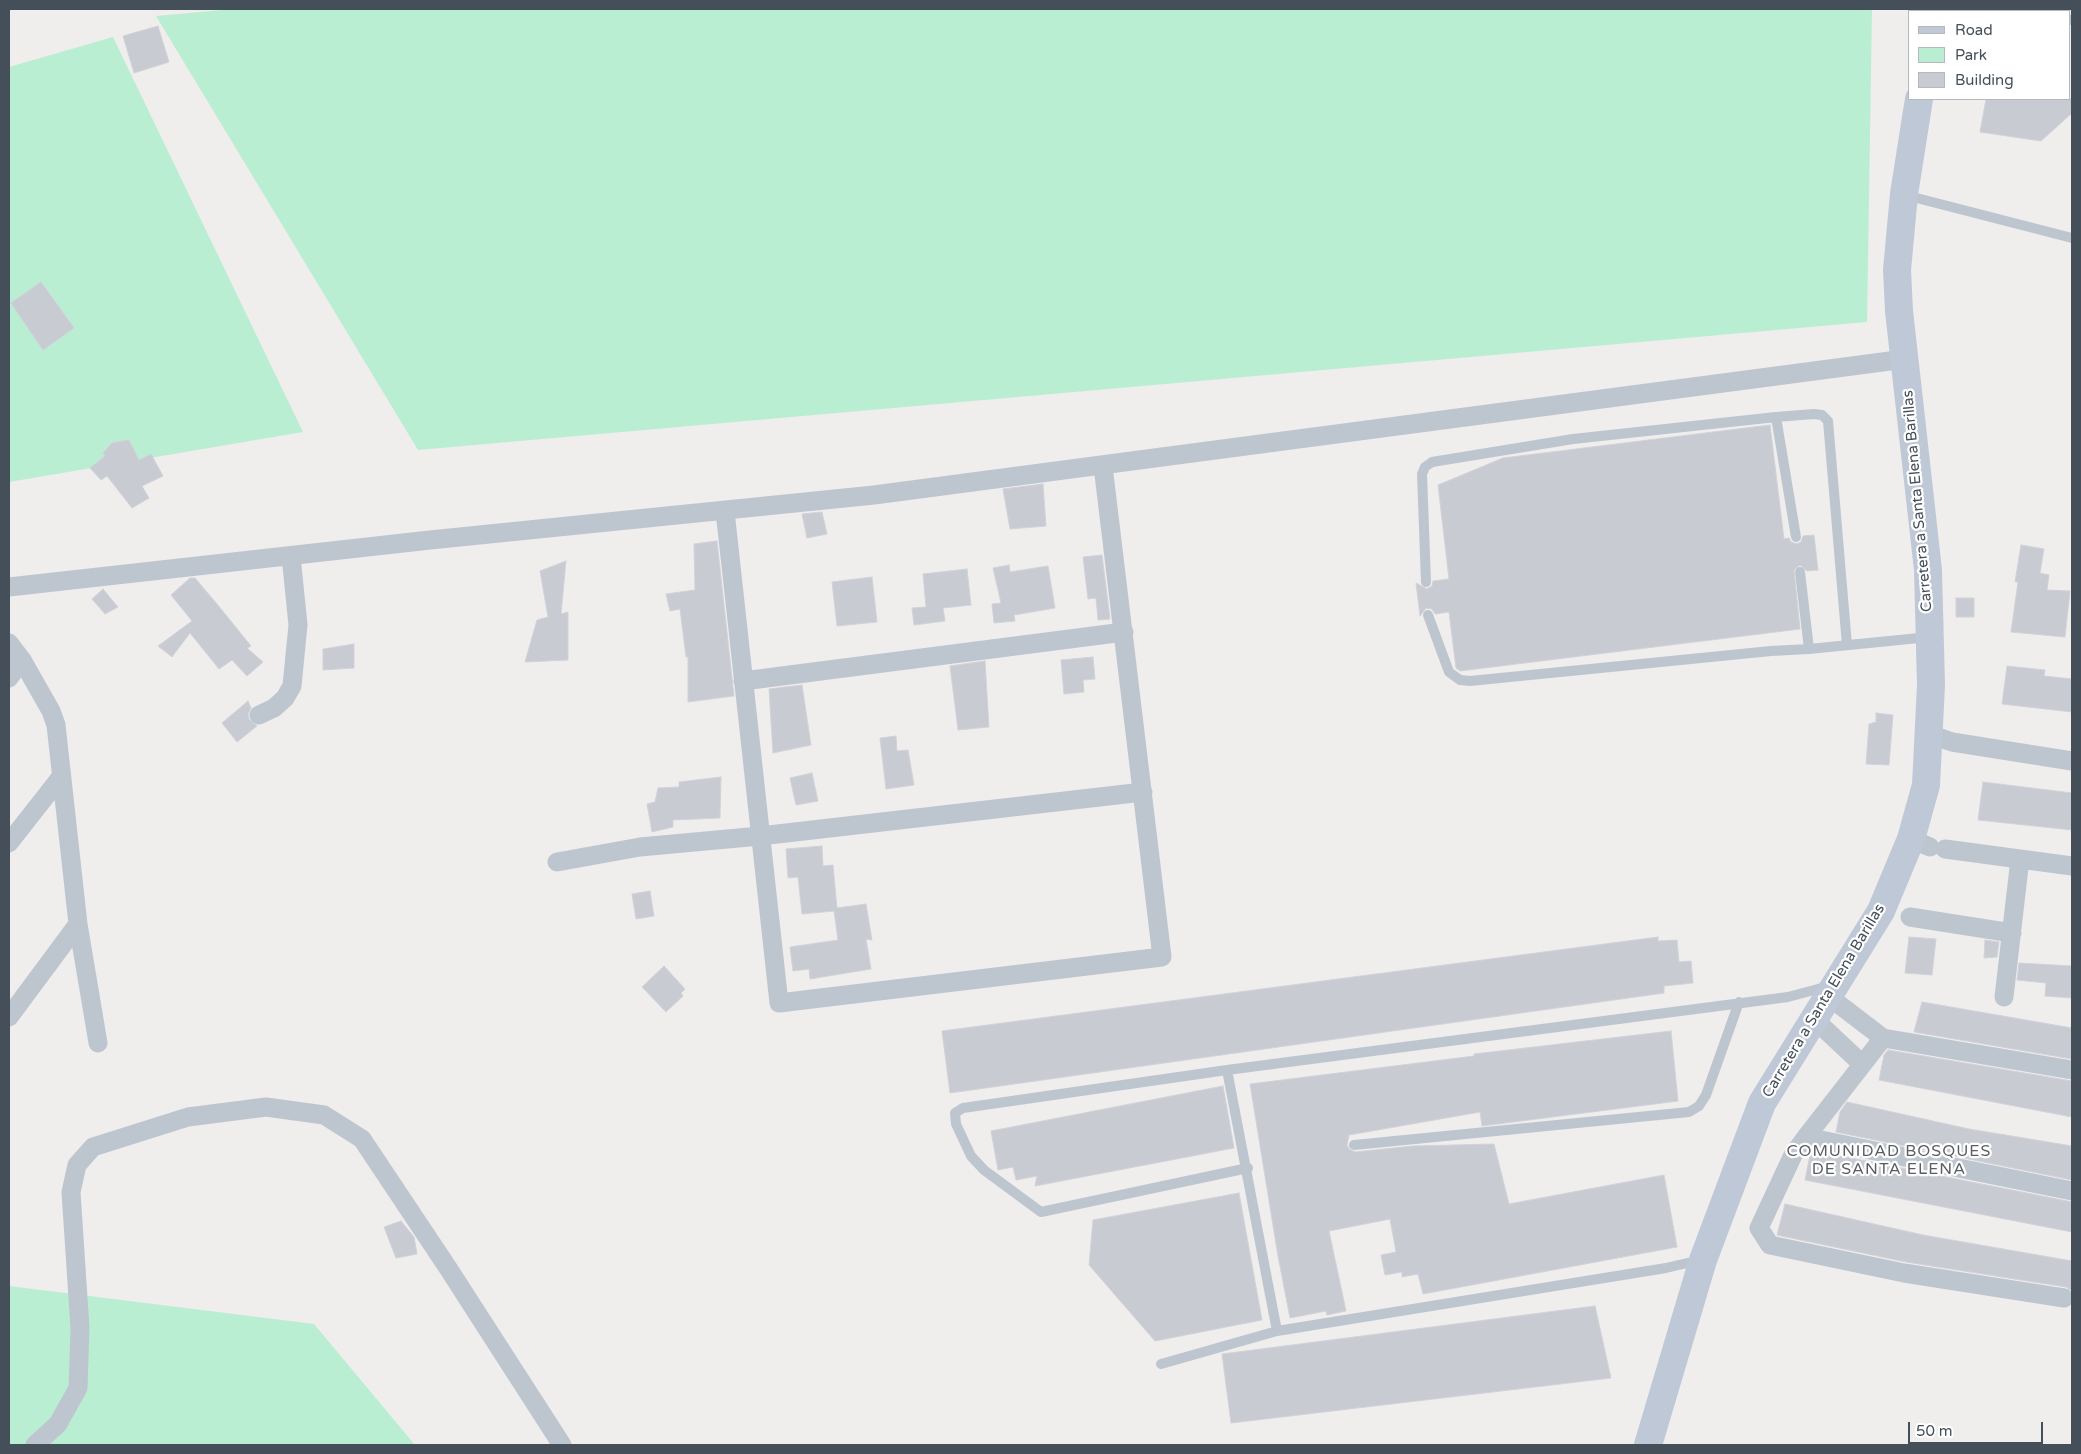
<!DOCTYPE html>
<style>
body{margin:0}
#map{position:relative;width:2081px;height:1454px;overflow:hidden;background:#f0eded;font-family:"Varela Round",sans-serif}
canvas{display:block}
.frame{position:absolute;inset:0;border:10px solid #454f5a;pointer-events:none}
.legend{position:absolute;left:1908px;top:10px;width:162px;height:90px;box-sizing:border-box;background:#fff;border:1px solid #b5b9bd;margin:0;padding:6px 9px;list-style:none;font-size:15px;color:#454f5a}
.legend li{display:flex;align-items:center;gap:10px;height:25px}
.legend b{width:25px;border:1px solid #b5b9bd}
.scale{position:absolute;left:1908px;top:1422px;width:135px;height:22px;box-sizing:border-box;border:2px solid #454f5a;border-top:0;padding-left:6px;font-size:15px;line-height:18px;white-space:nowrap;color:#454f5a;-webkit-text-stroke:4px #fff;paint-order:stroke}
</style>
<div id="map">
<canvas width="2081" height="1454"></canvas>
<div class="frame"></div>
<ul class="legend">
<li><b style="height:6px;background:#bfc8d6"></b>Road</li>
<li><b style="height:14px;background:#baeed2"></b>Park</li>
<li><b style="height:14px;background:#c9cbd3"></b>Building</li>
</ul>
<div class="scale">50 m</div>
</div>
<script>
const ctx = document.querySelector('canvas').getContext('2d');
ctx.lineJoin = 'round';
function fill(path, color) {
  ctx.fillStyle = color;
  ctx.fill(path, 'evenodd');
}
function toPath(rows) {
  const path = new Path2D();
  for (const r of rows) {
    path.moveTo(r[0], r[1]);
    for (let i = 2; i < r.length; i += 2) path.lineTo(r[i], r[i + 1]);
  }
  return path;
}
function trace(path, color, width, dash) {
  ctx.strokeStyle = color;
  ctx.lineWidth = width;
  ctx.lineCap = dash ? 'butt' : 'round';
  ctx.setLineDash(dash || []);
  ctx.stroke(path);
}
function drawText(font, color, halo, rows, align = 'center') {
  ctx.font = font + ' "Varela Round",sans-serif';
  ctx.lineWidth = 4.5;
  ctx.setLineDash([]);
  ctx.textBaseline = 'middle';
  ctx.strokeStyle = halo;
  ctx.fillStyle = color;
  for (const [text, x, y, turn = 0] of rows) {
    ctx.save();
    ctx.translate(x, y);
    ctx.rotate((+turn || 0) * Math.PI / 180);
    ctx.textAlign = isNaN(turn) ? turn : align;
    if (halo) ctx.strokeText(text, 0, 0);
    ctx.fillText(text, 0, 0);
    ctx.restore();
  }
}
const green = toPath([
 [233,9,1872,9,1867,322,418,450,156,16],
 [113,37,303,432,9,482,9,67],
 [9,1286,314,1324,415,1445,9,1445]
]);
const building = toPath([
 [158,26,169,62,134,73,123,36,158,26],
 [1986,99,2072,99,2072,113,2041,141,1980,132,1986,99],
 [41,282,74,328,43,350,11,303,41,282],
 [1770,425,1784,539,1789,538,1791,542,1797,544,1801,542,1803,536,1814,535,1818,570,1807,571,1800,565,1794,570,1800,629,1460,671,1456,668,1449,612,1435,614,1432,609,1426,608,1420,616,1416,583,1427,589,1432,586,1433,581,1449,579,1438,485,1503,458,1770,425],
 [129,440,139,460,151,454,163,476,142,486,149,498,132,508,107,476,101,480,90,468,105,456,103,453,112,443,129,440],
 [1043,484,1046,526,1010,529,1003,489,1043,484],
 [822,512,827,534,807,538,802,514,822,512],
 [717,541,734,696,688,702,688,657,686,657,680,609,670,611,666,594,695,590,694,544,717,541],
 [2021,545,2044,549,2040,573,2049,575,2047,590,2070,591,2065,637,2011,632,2018,582,2015,582,2021,545],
 [1102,555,1110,619,1098,620,1096,598,1088,599,1083,557,1102,555],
 [566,561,561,614,568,612,568,660,525,662,537,620,548,617,540,571,566,561],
 [1009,565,1010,572,1048,566,1055,608,1014,615,1015,621,994,623,992,604,1001,603,993,568,1009,565],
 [967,569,971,605,943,608,945,621,914,625,912,608,926,607,923,574,967,569],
 [872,577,877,622,837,626,832,582,872,577],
 [190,578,195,578,217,604,251,646,247,648,263,662,247,676,232,660,219,669,190,633,172,657,158,646,192,621,171,595,190,578],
 [103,589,118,607,105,614,92,599,103,589],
 [1956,598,1974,598,1974,617,1956,617,1956,598],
 [354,644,354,668,323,670,323,649,354,644],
 [1093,657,1095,679,1083,680,1084,692,1064,694,1061,660,1093,657],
 [985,661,989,727,958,730,950,666,985,661],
 [2007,666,2045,670,2044,676,2072,679,2072,712,2002,704,2007,666],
 [802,685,811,745,773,753,769,689,802,685],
 [248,701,251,708,248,714,249,719,257,726,237,742,222,723,248,701],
 [1876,713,1893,715,1889,765,1866,764,1869,724,1876,722,1876,713],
 [896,736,897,751,908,750,914,785,886,789,880,738,896,736],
 [812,773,818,801,796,805,790,778,812,773],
 [721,777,720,818,673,820,673,827,652,832,647,804,655,802,658,788,679,787,679,782,721,777],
 [1983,782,2072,793,2072,830,1978,820,1983,782],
 [822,846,823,866,833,865,837,908,866,904,872,940,866,939,871,969,810,979,809,969,793,971,790,947,838,940,834,911,802,914,798,877,788,878,786,849,822,846],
 [650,891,654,916,636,919,632,894,650,891],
 [1658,937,1658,941,1677,940,1679,962,1691,961,1693,983,1664,986,1664,993,950,1093,942,1031,1658,937],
 [1909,937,1936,939,1932,975,1905,973,1909,937],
 [1985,940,1999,942,1997,957,1984,958,1985,940],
 [2019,963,2072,966,2072,998,2045,996,2046,983,2017,980,2019,963],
 [664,966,685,989,681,993,683,996,666,1012,642,987,664,966],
 [1922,1002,2072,1028,2072,1059,1914,1032,1922,1002],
 [1671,1031,1678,1101,1482,1126,1480,1112,1349,1135,1347,1145,1349,1149,1355,1152,1413,1146,1494,1144,1509,1204,1664,1175,1677,1247,1423,1294,1418,1274,1402,1277,1402,1272,1385,1275,1381,1255,1396,1252,1390,1219,1329,1231,1346,1311,1327,1315,1326,1311,1290,1318,1278,1256,1250,1084,1474,1056,1474,1054,1671,1031],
 [1888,1050,2072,1081,2072,1117,1879,1080,1884,1055,1888,1050],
 [1223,1086,1234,1148,1035,1186,1037,1176,1016,1180,1013,1167,998,1170,991,1131,1223,1086],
 [1847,1102,1969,1129,2072,1146,2072,1180,1836,1132,1840,1112,1847,1102],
 [1811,1150,2072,1202,2072,1232,1805,1180,1811,1150],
 [1239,1193,1262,1320,1155,1341,1089,1265,1093,1220,1239,1193],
 [1785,1204,1923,1235,2072,1261,2072,1291,2066,1287,1906,1262,1777,1235,1785,1204],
 [401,1221,414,1237,417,1254,396,1258,384,1227,401,1221],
 [1595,1306,1611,1378,1231,1423,1222,1354,1595,1306]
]);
const lane = toPath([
 [1977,9,1998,11],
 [2070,20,2072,20],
 [1905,195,2072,238],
 [1776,417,1814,414,1822,415,1828,421,1847,645],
 [1426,582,1422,474,1425,467,1432,462,1573,439,1776,417,1796,537],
 [1428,615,1449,672,1460,680,1470,681,1771,651,1809,649,1800,572],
 [1809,649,1929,637],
 [1227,1070,1277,1331],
 [1354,1145,1689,1112,1699,1106,1706,1095,1739,1002],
 [1248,1168,1041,1212,984,1170,971,1156,956,1124,955,1113,963,1108,1227,1070,1788,997,1829,986],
 [1161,1364,1277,1331,1666,1268,1700,1260]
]);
const street = toPath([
 [725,511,779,1003,1162,957,1103,466],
 [9,587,430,540,874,495,1905,359],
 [9,643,22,660,51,711,56,725,78,924,98,1043],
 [9,678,22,660],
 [743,681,1124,632],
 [259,715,274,708,285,698,292,686,298,625,291,556],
 [1929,734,1952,742,2072,761],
 [1911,839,1930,847],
 [9,843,60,778],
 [1945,849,2072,866],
 [557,862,640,847,760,836,1143,792],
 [1910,917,2012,933],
 [1828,996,1883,1038],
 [2004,997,2020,859],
 [9,1017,78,924],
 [1814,1019,1861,1063],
 [2072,1070,1883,1038,1806,1137,2072,1191],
 [1806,1137,1793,1155,1759,1228,1770,1245,1904,1273,2064,1298],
 [35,1445,58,1424,78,1388,80,1328,71,1192,77,1165,93,1147,188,1117,266,1107,324,1115,362,1139,448,1268,562,1445]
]);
const secondary = toPath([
 [1933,11,1933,9],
 [1648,1445,1703,1260,1762,1103,1881,911,1911,839,1926,785,1931,685,1928,570,1899,311,1897,270,1904,194,1919,99]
]);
const streetNames = [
 ["Carretera a Santa Elena Barillas",1918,501,-95],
 ["Carretera a Santa Elena Barillas",1824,1001,-59]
];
const neighbourhoodNames = [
 ["COMUNIDAD BOSQUES",1889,1152],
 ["DE SANTA ELENA",1889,1170]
];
fill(green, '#baeed2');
fill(building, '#c9cbd3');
trace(building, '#d1d2d9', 1);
trace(lane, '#bdc6cf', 10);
trace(street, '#bdc6cf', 19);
trace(secondary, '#bfc8d6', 28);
drawText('15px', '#454f5a', '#fff', streetNames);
ctx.letterSpacing = '1px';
drawText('16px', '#5a5d62', '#fff', neighbourhoodNames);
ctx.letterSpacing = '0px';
</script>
